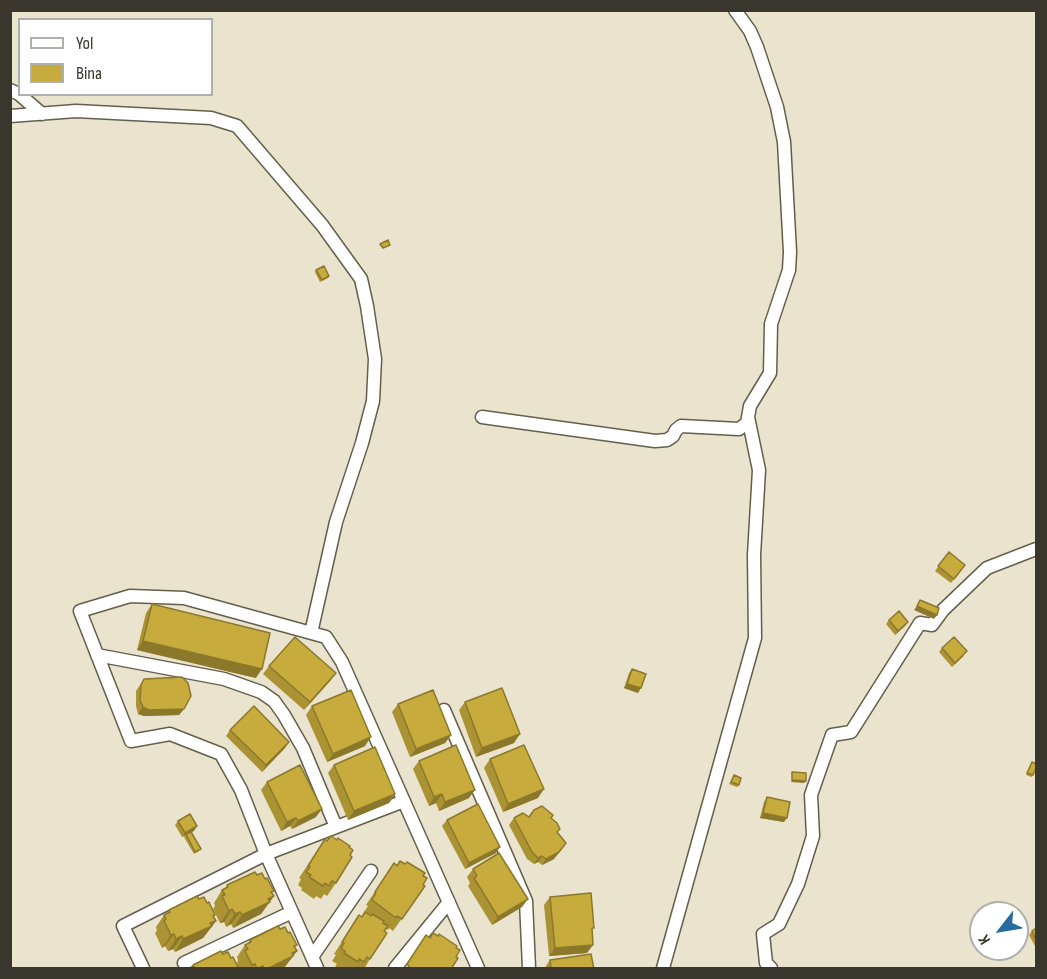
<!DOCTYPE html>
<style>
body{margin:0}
#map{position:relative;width:1047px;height:979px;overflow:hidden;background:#eae3cd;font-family:"Sofia Sans Condensed",sans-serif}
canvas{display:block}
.frame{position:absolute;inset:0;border:12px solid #38362d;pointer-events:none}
.legend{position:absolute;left:18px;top:18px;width:195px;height:78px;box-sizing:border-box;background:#fff;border:2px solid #afafab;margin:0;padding:8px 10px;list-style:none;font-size:18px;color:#38362d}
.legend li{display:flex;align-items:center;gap:12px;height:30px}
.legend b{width:30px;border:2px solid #afafab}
.north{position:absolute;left:969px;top:901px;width:60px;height:60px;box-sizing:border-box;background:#fff;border:2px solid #afafab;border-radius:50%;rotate:239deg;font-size:16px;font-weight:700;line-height:24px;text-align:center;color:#38362d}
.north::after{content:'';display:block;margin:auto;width:21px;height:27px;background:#236ca0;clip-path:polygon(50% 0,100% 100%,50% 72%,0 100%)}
</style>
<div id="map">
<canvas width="1047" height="979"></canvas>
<div class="frame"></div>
<ul class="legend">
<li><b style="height:8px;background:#fff"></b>Yol</li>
<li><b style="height:16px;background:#c7ab3d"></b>Bina</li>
</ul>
<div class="north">K</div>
</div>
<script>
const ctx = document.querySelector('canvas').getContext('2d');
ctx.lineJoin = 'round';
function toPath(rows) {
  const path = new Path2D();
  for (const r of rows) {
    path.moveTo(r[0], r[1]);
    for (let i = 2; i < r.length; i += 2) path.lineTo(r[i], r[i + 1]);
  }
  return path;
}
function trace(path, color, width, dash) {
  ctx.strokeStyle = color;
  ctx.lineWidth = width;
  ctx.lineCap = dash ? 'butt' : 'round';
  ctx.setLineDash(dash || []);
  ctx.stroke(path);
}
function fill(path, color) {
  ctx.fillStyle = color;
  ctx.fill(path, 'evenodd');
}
const minor = toPath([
 [10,90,19,94,42,114],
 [10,116,76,111,211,118,237,126,322,225,361,279,367,306,375,359,373,401,362,443,336,522,311,633],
 [482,417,655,441,667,440,673,436,676,430,681,426,739,429,747,423,750,406,770,373,771,324,789,270,790,252,784,142,777,107,757,47,750,31,735,10],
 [97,655,224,679,261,692,274,701,284,715,303,748,336,827],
 [444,710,526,901,529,968],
 [312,957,371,871],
 [184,963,292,912],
 [143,968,123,926,266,854,404,801],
 [317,968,266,854,241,790,221,754,170,734,131,741,80,611,130,596,184,598,326,637,342,662,478,968],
 [395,968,449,902],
 [663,968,755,638,754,555,759,470,748,417],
 [771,968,766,963,763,934,779,924,798,884,813,836,811,795,832,735,851,732,920,623,932,625,943,610,987,568,1036,549]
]);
const wall = toPath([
 [316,270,329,276,328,278,320,282,315,272],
 [949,552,965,565,951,583,935,571],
 [152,604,256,678,137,650,146,613],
 [889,620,905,626,895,635,886,624],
 [942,648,964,656,952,667,939,652],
 [269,666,336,673,330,681,304,710,263,674],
 [632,669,638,693,624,688,629,673],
 [144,679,184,709,179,715,144,716,138,714,136,706,136,691],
 [465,702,514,743,476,757,459,710],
 [398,704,451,735,445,743,410,757,392,712],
 [312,706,365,746,327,762,306,715],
 [230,730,285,748,262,772,226,736],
 [490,759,538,798,503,812,484,768],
 [419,761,469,798,439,811,436,803,429,806,413,769],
 [1032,762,1033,775,1032,777,1026,775],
 [334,765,395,794,389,803,348,820,328,773],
 [734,775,739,785,737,787,729,784],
 [267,782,316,817,292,829,290,826,281,831,261,790],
 [767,797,784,822,760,818,764,802],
 [529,817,551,818,557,832,554,859,542,865,538,862,534,864,527,859,509,825,514,818],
 [447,820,496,853,465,869,442,826],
 [178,821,197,826,192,832,199,851,194,854,184,837,186,835,182,837,175,825],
 [325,839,336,883,327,896,324,894,321,899,316,896,314,899,301,890,302,888,298,885,301,879,299,878],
 [394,863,423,876,423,885,425,886,393,931,389,928,388,930,386,929,370,959,364,969,339,969,335,966,337,964,332,961,336,955,334,954,359,915,362,917,365,913,364,912,368,906,366,905],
 [473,869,522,907,492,925,468,886,470,883,467,877],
 [257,875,272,893,274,896,261,914,233,928,231,924,226,927,224,922,220,923,213,909,215,906,214,903,222,890,225,889,227,885],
 [550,897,592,930,587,953,549,956,544,905],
 [199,899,207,903,216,921,207,933,203,938,175,952,173,949,168,951,165,946,162,948,155,933,157,931,156,927,164,915,167,913,169,910],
 [1036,928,1036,948,1029,935,1032,931],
 [280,929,288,933,297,945,295,947,297,951,284,968,239,969,237,963,238,960,237,957,245,945,248,943,250,940],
 [550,960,594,969,544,969]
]);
const shadedWall = toPath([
 [917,606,937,615,934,619,914,610],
 [908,622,905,626,895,635,898,631],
 [143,641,262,669,256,678,137,650],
 [336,673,330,681,304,710,310,702],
 [627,684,641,688,638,693,624,688],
 [143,707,184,709,179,715,144,716,138,714],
 [520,734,514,743,476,757,482,748],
 [451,735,445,743,410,757,416,749],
 [371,737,365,746,327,762,333,754],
 [289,742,285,748,262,772,266,765],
 [792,780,806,781,804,783,791,782],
 [544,789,538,798,503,812,508,804],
 [475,790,469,798,439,811,445,802],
 [395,794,389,803,348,820,354,811],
 [442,794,436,803,429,806,434,797],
 [322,809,316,817,292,829,298,821],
 [763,813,787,818,784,822,760,818],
 [296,818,290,826,281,831,287,822],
 [197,826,194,831,182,837,185,833],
 [500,847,496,853,465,869,469,863],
 [562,849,554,859,542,865,546,859],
 [542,856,538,862,534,864,538,858],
 [274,896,261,914,233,928,242,915],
 [528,899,522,907,492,925,498,917],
 [232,909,224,922,220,923,229,911],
 [240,912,231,924,226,927,235,914],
 [216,921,203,938,175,952,183,939],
 [174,934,165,946,162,948,171,935],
 [182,936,173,949,168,951,176,939],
 [593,945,587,953,549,956,555,948],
 [297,951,284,968,267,969,292,953]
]);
const building = toPath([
 [388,240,390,245,383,248,380,244,388,240],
 [324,266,329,276,322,280,316,270,324,266],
 [949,552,965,565,954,579,938,566,949,552],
 [920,600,939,608,937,615,917,606,920,600],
 [152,604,270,633,262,669,143,641,152,604],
 [899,611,908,622,898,631,889,620,899,611],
 [295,637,336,673,310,702,269,666,295,637],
 [954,637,967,651,955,663,942,648,954,637],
 [632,669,646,674,641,688,627,684,632,669],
 [182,677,188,683,191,696,184,709,149,710,143,707,140,700,141,685,144,679,182,677],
 [502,688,520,734,482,748,465,702,502,688],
 [351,690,371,737,333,754,312,706,351,690],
 [433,690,451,735,416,749,398,704,433,690],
 [254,706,289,742,266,765,230,730,254,706],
 [456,745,475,790,445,802,442,794,434,797,419,761,456,745],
 [524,745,544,789,508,804,490,759,524,745],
 [375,747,395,794,354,811,334,765,375,747],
 [1032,762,1036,764,1036,768,1033,775,1027,773,1032,762],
 [300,765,322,809,298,821,296,818,287,822,267,782,300,765],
 [792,772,806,773,806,781,792,780,792,772],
 [734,775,741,778,739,785,731,782,734,775],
 [767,797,790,802,787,818,763,813,767,797],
 [478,804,500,847,469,863,447,820,478,804],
 [542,806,553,815,551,818,557,823,560,829,557,832,566,843,559,852,546,859,542,856,538,858,532,852,514,818,523,813,529,817,534,810,542,806],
 [190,814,197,826,185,833,178,821,190,814],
 [191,832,201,849,195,852,186,834,191,832],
 [331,836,337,840,338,838,350,846,349,847,353,850,350,855,352,857,336,883,332,881,329,886,325,883,323,886,309,877,311,875,306,872,310,867,308,866,325,839,327,841,331,836],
 [499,853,528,899,498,917,474,878,477,876,473,869,499,853],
 [400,861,405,864,407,862,425,873,423,876,427,878,423,885,425,886,402,919,397,916,396,918,372,900,376,893,375,892,394,863,397,866,400,861],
 [255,872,257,875,262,873,265,879,267,878,274,891,271,892,274,896,268,899,270,902,242,915,240,912,235,914,232,909,229,911,222,896,225,895,222,890,228,887,227,885,255,872],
 [591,893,594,928,592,928,593,945,555,948,550,897,591,893],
 [197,896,199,899,204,897,207,903,209,902,215,915,213,916,216,921,210,923,212,926,183,939,182,936,176,939,174,934,171,935,164,921,166,919,164,915,170,912,169,910,197,896],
 [365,912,371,916,372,914,384,921,383,923,388,926,384,931,387,933,370,959,367,957,364,962,359,959,358,962,344,953,345,951,341,948,344,943,342,942,359,915,362,917,365,912],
 [278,926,280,929,285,927,288,933,290,932,297,945,294,946,297,951,292,953,293,956,267,969,264,969,263,966,257,969,255,964,252,965,245,951,248,949,245,945,251,942,250,940,278,926],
 [1036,928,1036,940,1032,931,1036,928],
 [433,933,438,936,439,934,457,946,456,948,460,950,456,957,458,958,451,969,407,969,409,966,407,964,426,935,430,938,433,933],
 [221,951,223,954,228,952,231,958,233,957,239,969,190,969,194,967,193,965,221,951],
 [591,954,594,969,551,969,550,960,591,954]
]);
trace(minor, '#645f4c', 15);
trace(minor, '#fff', 12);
fill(wall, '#ab9334');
fill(shadedWall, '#8b782b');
fill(building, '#c7ab3d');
trace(building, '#8b782b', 1.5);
</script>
